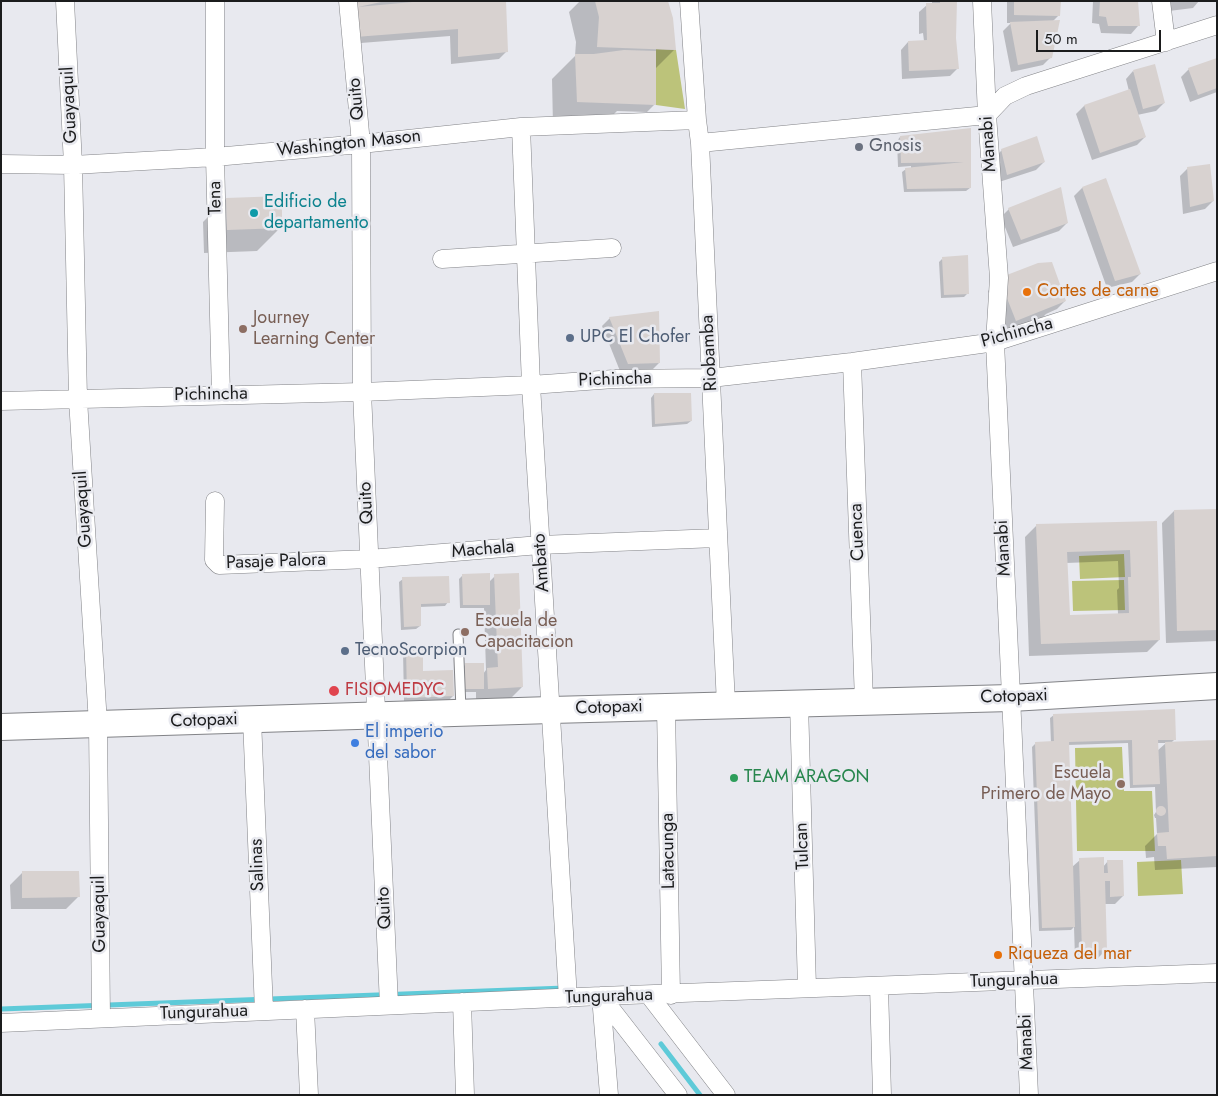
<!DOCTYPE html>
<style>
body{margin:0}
#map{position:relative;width:1218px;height:1096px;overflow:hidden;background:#e8e9ef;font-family:Jost,sans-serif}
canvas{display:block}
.frame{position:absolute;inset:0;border:2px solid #1b1c1d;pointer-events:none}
.scale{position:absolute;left:1036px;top:30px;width:125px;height:22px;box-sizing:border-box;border:2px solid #1b1c1d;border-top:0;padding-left:6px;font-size:15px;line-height:18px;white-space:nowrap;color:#1b1c1d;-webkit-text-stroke:4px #e8e9ef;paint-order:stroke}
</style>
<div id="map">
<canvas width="1218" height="1096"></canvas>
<div class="frame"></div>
<div class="scale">50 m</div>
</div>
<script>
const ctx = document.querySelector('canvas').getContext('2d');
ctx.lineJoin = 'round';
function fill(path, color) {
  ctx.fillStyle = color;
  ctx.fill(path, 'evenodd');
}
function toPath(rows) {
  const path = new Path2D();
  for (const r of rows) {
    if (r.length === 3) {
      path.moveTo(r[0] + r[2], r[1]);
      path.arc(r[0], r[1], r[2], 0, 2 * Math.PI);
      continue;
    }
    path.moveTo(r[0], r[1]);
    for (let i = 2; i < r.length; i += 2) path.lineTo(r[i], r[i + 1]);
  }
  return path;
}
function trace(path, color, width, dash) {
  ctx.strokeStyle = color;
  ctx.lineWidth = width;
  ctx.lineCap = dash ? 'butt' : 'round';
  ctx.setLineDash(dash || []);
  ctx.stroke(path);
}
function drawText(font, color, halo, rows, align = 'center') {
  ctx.font = font + ' Jost,sans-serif';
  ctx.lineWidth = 5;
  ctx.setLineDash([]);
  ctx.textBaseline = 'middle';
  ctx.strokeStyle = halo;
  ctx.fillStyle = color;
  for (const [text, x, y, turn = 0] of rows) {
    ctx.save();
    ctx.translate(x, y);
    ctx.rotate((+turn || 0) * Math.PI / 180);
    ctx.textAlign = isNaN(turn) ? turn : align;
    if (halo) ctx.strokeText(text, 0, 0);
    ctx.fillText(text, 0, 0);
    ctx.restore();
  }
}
const green = toPath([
 [656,49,676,50,685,109,656,105],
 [1124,554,1125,577,1080,579,1079,556],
 [1124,580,1125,610,1073,611,1072,581],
 [1122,747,1124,791,1152,791,1155,851,1077,851,1075,748],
 [1181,860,1183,894,1138,896,1137,862]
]);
const shadow = toPath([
 [351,1,504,1,507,51,499,59,451,64,450,36,348,44],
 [580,1,667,1,675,49,655,69,655,104,647,112,617,111,601,127,553,126,552,79,575,56,576,42,569,12],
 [932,1,956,1,955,38,958,68,950,76,902,79,901,50,908,42,924,41,923,33,919,34,919,12,927,5,932,4],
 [1007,1,1060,1,1059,15,1052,22,1051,57,1043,65,1011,72,1003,31,1011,23,1007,23],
 [1093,1,1137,1,1138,26,1131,34,1101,33,1099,24,1092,23],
 [1167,1,1199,1,1193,8,1169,11],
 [1217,59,1217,92,1190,102,1181,77,1189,69],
 [1133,71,1164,103,1156,111,1137,115,1145,137,1137,145,1092,160,1076,114,1084,106,1129,91,1126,79],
 [969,130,970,188,966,191,904,192,902,172,906,169,911,168,911,166,898,167,897,141,900,137],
 [1002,150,1044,162,1036,170,999,182,994,158],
 [1188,168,1213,201,1205,209,1183,214,1180,176],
 [1105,180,1140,274,1132,282,1107,288,1074,196,1082,188],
 [226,199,281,227,257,251,204,253,203,222],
 [1009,209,1067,223,1059,231,1013,247,1001,217],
 [942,259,968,293,964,297,941,298,939,262],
 [1000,279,1065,301,1057,309,1046,314,1042,318,1004,333,988,291],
 [610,318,659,363,651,371,620,371,602,326],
 [654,394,691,421,687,424,652,427,651,398],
 [1217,510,1217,641,1166,643,1162,523,1174,511],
 [1156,523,1159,640,1147,652,1029,656,1025,537,1037,525],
 [1118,561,1119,588,1117,590,1118,614,1069,616,1066,563],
 [463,575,489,582,495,576,522,687,510,699,476,700,476,692,462,692,462,668,466,664,483,674,486,670,484,608,460,608,459,579],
 [403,579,448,602,445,606,419,607,420,626,416,629,401,630,399,582],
 [407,647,422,672,453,696,449,700,404,701,403,651],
 [1054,715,1175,739,1171,743,1217,741,1217,867,1155,870,1154,857,1146,858,1145,846,1157,834,1156,818,1155,818,1154,815,1156,812,1155,787,1130,788,1128,743,1068,745,1072,867,1080,860,1103,867,1108,861,1123,896,1115,904,1104,904,1106,950,1098,958,1075,958,1074,927,1071,930,1039,931,1032,747,1036,743,1051,743,1050,718],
 [1157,743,1166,743,1157,751],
 [22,873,78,897,66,909,11,909,10,885]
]);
const stream = toPath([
 [1,1009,565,988],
 [661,1044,700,1095]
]);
const building = toPath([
 [358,1,381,2,358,7,424,1,506,1,508,52,458,57,458,29,355,37],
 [595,1,668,1,673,18,676,50,597,47,599,17],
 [940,1,957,1,956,38,959,69,909,71,908,41,927,40,926,3,940,3],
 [1014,1,1061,1,1060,16,1014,15],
 [1100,1,1138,1,1140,26,1108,26,1106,17,1099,16],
 [1060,20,1052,58,1018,65,1010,22],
 [624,50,656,51,656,105,577,102,575,54,594,54],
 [1217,58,1217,88,1198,95,1188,68],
 [1155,64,1165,103,1143,109,1133,70],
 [1130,89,1146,137,1100,153,1084,105],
 [971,128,971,188,907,189,905,168,964,162,901,163,900,136],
 [1037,136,1045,162,1007,175,1001,149],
 [1210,164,1214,201,1190,207,1187,167],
 [1106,178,1141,274,1115,281,1082,187],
 [1061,187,1068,223,1021,240,1008,208],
 [282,196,282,228,227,230,226,198],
 [968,255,969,294,944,295,942,257],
 [1052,262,1066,301,1016,321,999,278,1038,263],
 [659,311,660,363,628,364,609,317],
 [654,393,691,393,692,421,655,424],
 [1217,509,1217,630,1177,631,1174,510],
 [1157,521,1160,640,1041,644,1036,524],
 [1130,550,1131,577,1128,577,1129,613,1070,615,1067,552],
 [490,573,490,605,463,605,462,574],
 [519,573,523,687,488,689,487,668,498,667,494,574],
 [449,576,450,603,421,604,421,626,404,627,402,577],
 [406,646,423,646,423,671,453,670,454,696,407,698],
 [465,663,484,663,484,689,465,689],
 [1175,709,1176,740,1158,740,1160,784,1133,785,1132,740,1069,742,1075,927,1042,928,1035,742,1054,741,1053,714],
 [1217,740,1217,856,1167,859,1166,846,1158,846,1157,833,1169,832,1165,742],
 [1161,811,5],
 [1104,857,1104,873,1108,873,1107,860,1123,860,1124,896,1110,897,1110,881,1105,881,1107,950,1082,951,1079,858],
 [22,871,79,871,80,897,22,898]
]);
const lane = toPath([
 [458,634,461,710]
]);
const street = toPath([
 [65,1,73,165,78,399,98,724,101,1018],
 [215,1,215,157,221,395],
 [348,1,361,144,362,392,389,1005],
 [689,1,697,120,700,143,726,705],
 [982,1,987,115,999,278,995,342,1029,1095],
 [1161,1,1166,42],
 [521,127,531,385,568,998],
 [700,143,987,115,1005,96,1026,86,1217,25],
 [1,164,73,165,215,157,361,144,521,127,697,120],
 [442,259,612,248],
 [852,362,864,702],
 [1,401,362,392,531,385,614,379,711,378,852,362,995,342,1217,271],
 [215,501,214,560,219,565,369,559,540,545,717,538],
 [799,703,807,988],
 [666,707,671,995],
 [252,719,264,1011],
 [879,986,882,1095],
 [649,995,726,1095],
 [601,996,678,1095],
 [601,996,609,1095],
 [462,1002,465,1095],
 [305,1009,309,1095],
 [1,1023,601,996,1217,973]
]);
const secondary = toPath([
 [1,727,551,710,1011,698,1217,686]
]);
const markers = [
 [859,147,5,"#6b7280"],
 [254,213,5,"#0f9aa8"],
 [1027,292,5,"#e8710a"],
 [243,329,5,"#8d6e63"],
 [570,338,5,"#5c6f8a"],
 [465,632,5,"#8d6e63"],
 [345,651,5,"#5c6f8a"],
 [334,691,6,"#e0444e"],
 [355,743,5,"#3f7fe0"],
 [734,778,5,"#2e9e5b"],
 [1121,784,5,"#8d6e63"],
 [998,955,5,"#e8710a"]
];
const streetNames = [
 ["Quito",357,99,-95],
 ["Guayaquil",70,105,-93],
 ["Washington Mason",349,144,-6],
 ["Manabi",989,144,-94],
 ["Tena",216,198,-91],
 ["Pichincha",1017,333,-15],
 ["Riobamba",710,353,-93],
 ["Pichincha",615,380,-2],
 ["Pichincha",211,395,-1],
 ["Quito",367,503,-93],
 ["Guayaquil",84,509,-94],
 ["Cuenca",858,532,-92],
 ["Manabi",1004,548,-93],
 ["Machala",483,550,-5],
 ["Pasaje Palora",276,562,-2],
 ["Ambato",542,563,-94],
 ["Cotopaxi",1014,697,-2],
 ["Cotopaxi",609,708,-2],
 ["Cotopaxi",204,721,-2],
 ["Tulcan",803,846,-92],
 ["Latacunga",669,851,-91],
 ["Salinas",258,865,-92],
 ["Quito",385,908,-93],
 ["Guayaquil",100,914,-91],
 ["Tungurahua",1014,981,-2],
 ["Tungurahua",609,997,-2],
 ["Tungurahua",204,1013,-2],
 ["Manabi",1027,1042,-92]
];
const worshipNames = [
 ["Gnosis",869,147]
];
const cultureNames = [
 ["Edificio de",264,203],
 ["departamento",264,224]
];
const foodNames = [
 ["Cortes de carne",1037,292],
 ["Riqueza del mar",1008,955]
];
const educationNames = [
 ["Journey",253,319],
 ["Learning Center",253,340],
 ["Escuela de",475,622],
 ["Capacitacion",475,643],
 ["Escuela",1111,774,"right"],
 ["Primero de Mayo",1111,795,"right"]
];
const serviceNames = [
 ["UPC El Chofer",580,338],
 ["TecnoScorpion",355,651]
];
const healthNames = [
 ["FISIOMEDYC",345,691]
];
const shopNames = [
 ["El imperio",365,733],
 ["del sabor",365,754]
];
const leisureNames = [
 ["TEAM ARAGON",744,778]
];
fill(green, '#bcc37a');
fill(shadow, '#0003');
trace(stream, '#5ecad8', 5);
fill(building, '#d8d2d0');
trace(lane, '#828387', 11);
trace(street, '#828387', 19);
trace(secondary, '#828387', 28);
trace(lane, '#fff', 9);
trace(street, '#fff', 18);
trace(secondary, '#fff', 26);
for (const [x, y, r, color] of markers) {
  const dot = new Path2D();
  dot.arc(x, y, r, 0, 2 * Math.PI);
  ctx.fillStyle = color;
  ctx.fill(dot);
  trace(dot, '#e8e9ef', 2);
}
drawText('18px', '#1b1c1d', '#e8e9ef', streetNames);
drawText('18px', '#5b616d', '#e8e9ef', worshipNames, 'left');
drawText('18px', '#0d838f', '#e8e9ef', cultureNames, 'left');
drawText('18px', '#c56008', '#e8e9ef', foodNames, 'left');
drawText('18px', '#785e54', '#e8e9ef', educationNames, 'left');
drawText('18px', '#4e5e75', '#e8e9ef', serviceNames, 'left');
drawText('18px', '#be3a42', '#e8e9ef', healthNames, 'left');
drawText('18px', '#366cbe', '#e8e9ef', shopNames, 'left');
drawText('18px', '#27864d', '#e8e9ef', leisureNames, 'left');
</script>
